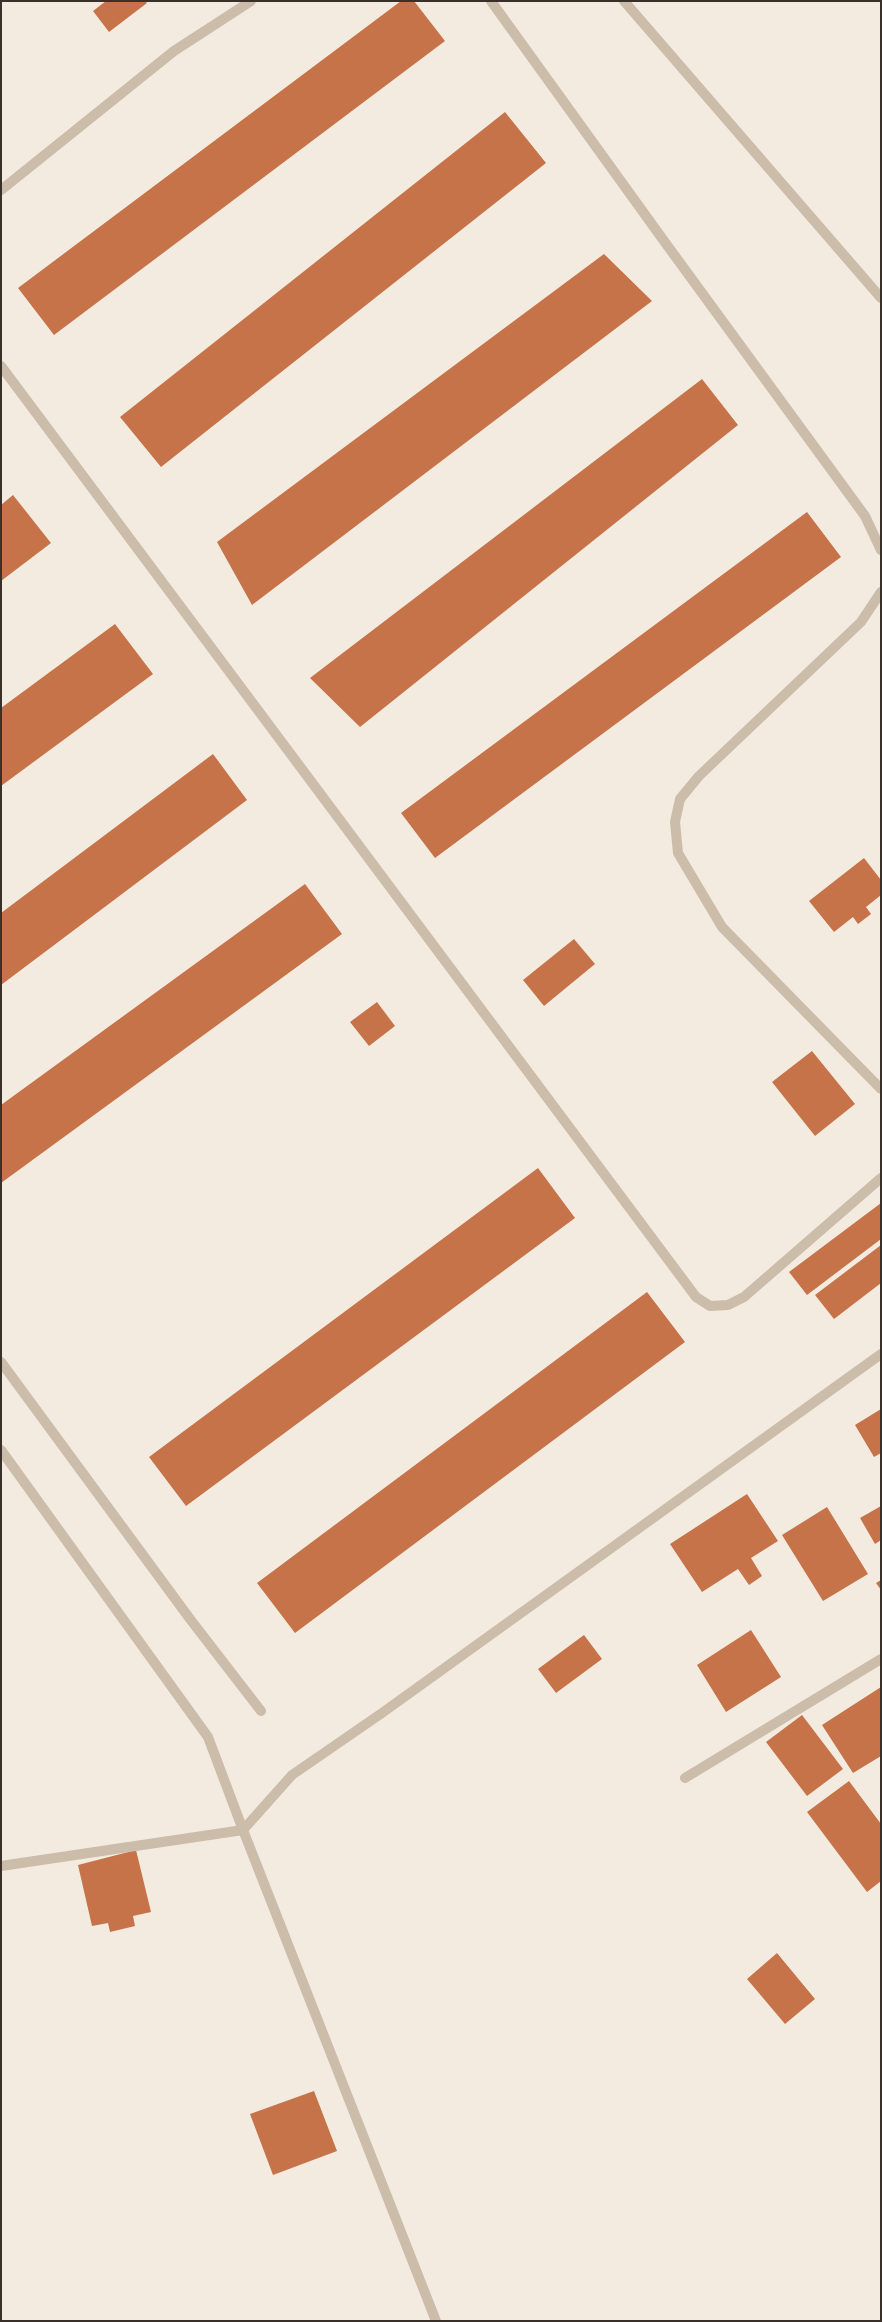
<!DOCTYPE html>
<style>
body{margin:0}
#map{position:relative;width:882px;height:2322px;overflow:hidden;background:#f3ebdf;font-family:"DejaVu Sans",sans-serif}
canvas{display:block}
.frame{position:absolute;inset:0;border:2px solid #39302a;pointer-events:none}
</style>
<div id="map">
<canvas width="882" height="2322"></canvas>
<div class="frame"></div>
</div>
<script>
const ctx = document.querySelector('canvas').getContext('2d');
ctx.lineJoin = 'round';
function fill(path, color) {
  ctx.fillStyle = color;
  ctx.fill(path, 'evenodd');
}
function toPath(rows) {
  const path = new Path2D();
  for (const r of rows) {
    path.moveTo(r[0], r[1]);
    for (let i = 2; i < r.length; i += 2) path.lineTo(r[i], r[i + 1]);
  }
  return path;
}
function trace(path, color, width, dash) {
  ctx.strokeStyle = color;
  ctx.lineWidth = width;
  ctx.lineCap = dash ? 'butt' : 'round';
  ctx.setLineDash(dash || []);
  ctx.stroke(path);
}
const building = toPath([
 [106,1,145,1,147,3,109,32,93,11],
 [401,1,414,1,445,41,54,335,18,288],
 [505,112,546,163,161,467,120,417],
 [604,254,652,301,252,605,217,542],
 [702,379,738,425,360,727,310,678],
 [13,495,51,543,1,581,1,505],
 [807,512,841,557,435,858,401,813],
 [115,624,153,674,1,786,1,708],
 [213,754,247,800,1,985,1,913],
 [864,858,881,880,881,895,866,907,871,914,858,924,853,917,834,932,809,901],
 [305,884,342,934,1,1183,1,1105],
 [574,939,595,964,544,1006,523,980],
 [377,1002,395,1026,369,1046,350,1022],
 [812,1051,855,1104,815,1136,772,1082],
 [538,1168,575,1218,186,1506,149,1457],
 [881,1203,881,1239,807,1295,789,1272],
 [881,1245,881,1283,834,1319,815,1295],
 [647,1292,685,1342,295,1633,257,1583],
 [881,1409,881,1453,874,1457,855,1425],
 [747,1494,778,1541,751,1558,762,1576,749,1585,738,1569,702,1592,670,1544],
 [881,1506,881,1540,875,1544,860,1518],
 [827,1507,868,1574,823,1601,782,1535],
 [881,1580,881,1590,876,1583],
 [751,1630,781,1677,726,1712,697,1665],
 [584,1635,602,1659,556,1693,538,1669],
 [881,1687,881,1756,853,1773,822,1725],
 [802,1715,843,1769,807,1796,766,1742],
 [849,1781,881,1824,881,1881,867,1892,807,1812],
 [136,1850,151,1912,133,1916,135,1926,110,1932,108,1923,92,1926,78,1865],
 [777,1953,815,1999,785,2024,747,1979],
 [314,2091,337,2151,273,2175,250,2114]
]);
const minor = toPath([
 [491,1,664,241,865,516,881,550],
 [624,1,881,298],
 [1,190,174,51,251,1],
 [1,366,696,1297,710,1306,728,1305,744,1297,881,1178],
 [881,592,861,622,699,776,680,799,675,822,678,853,722,927,881,1089],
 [1,1362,190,1619,261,1711],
 [1,1450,208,1737,243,1830,292,1775,382,1713,881,1354],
 [685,1778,881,1659],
 [1,1866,243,1830,436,2321]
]);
fill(building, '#c67349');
trace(minor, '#ccbcaa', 10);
</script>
